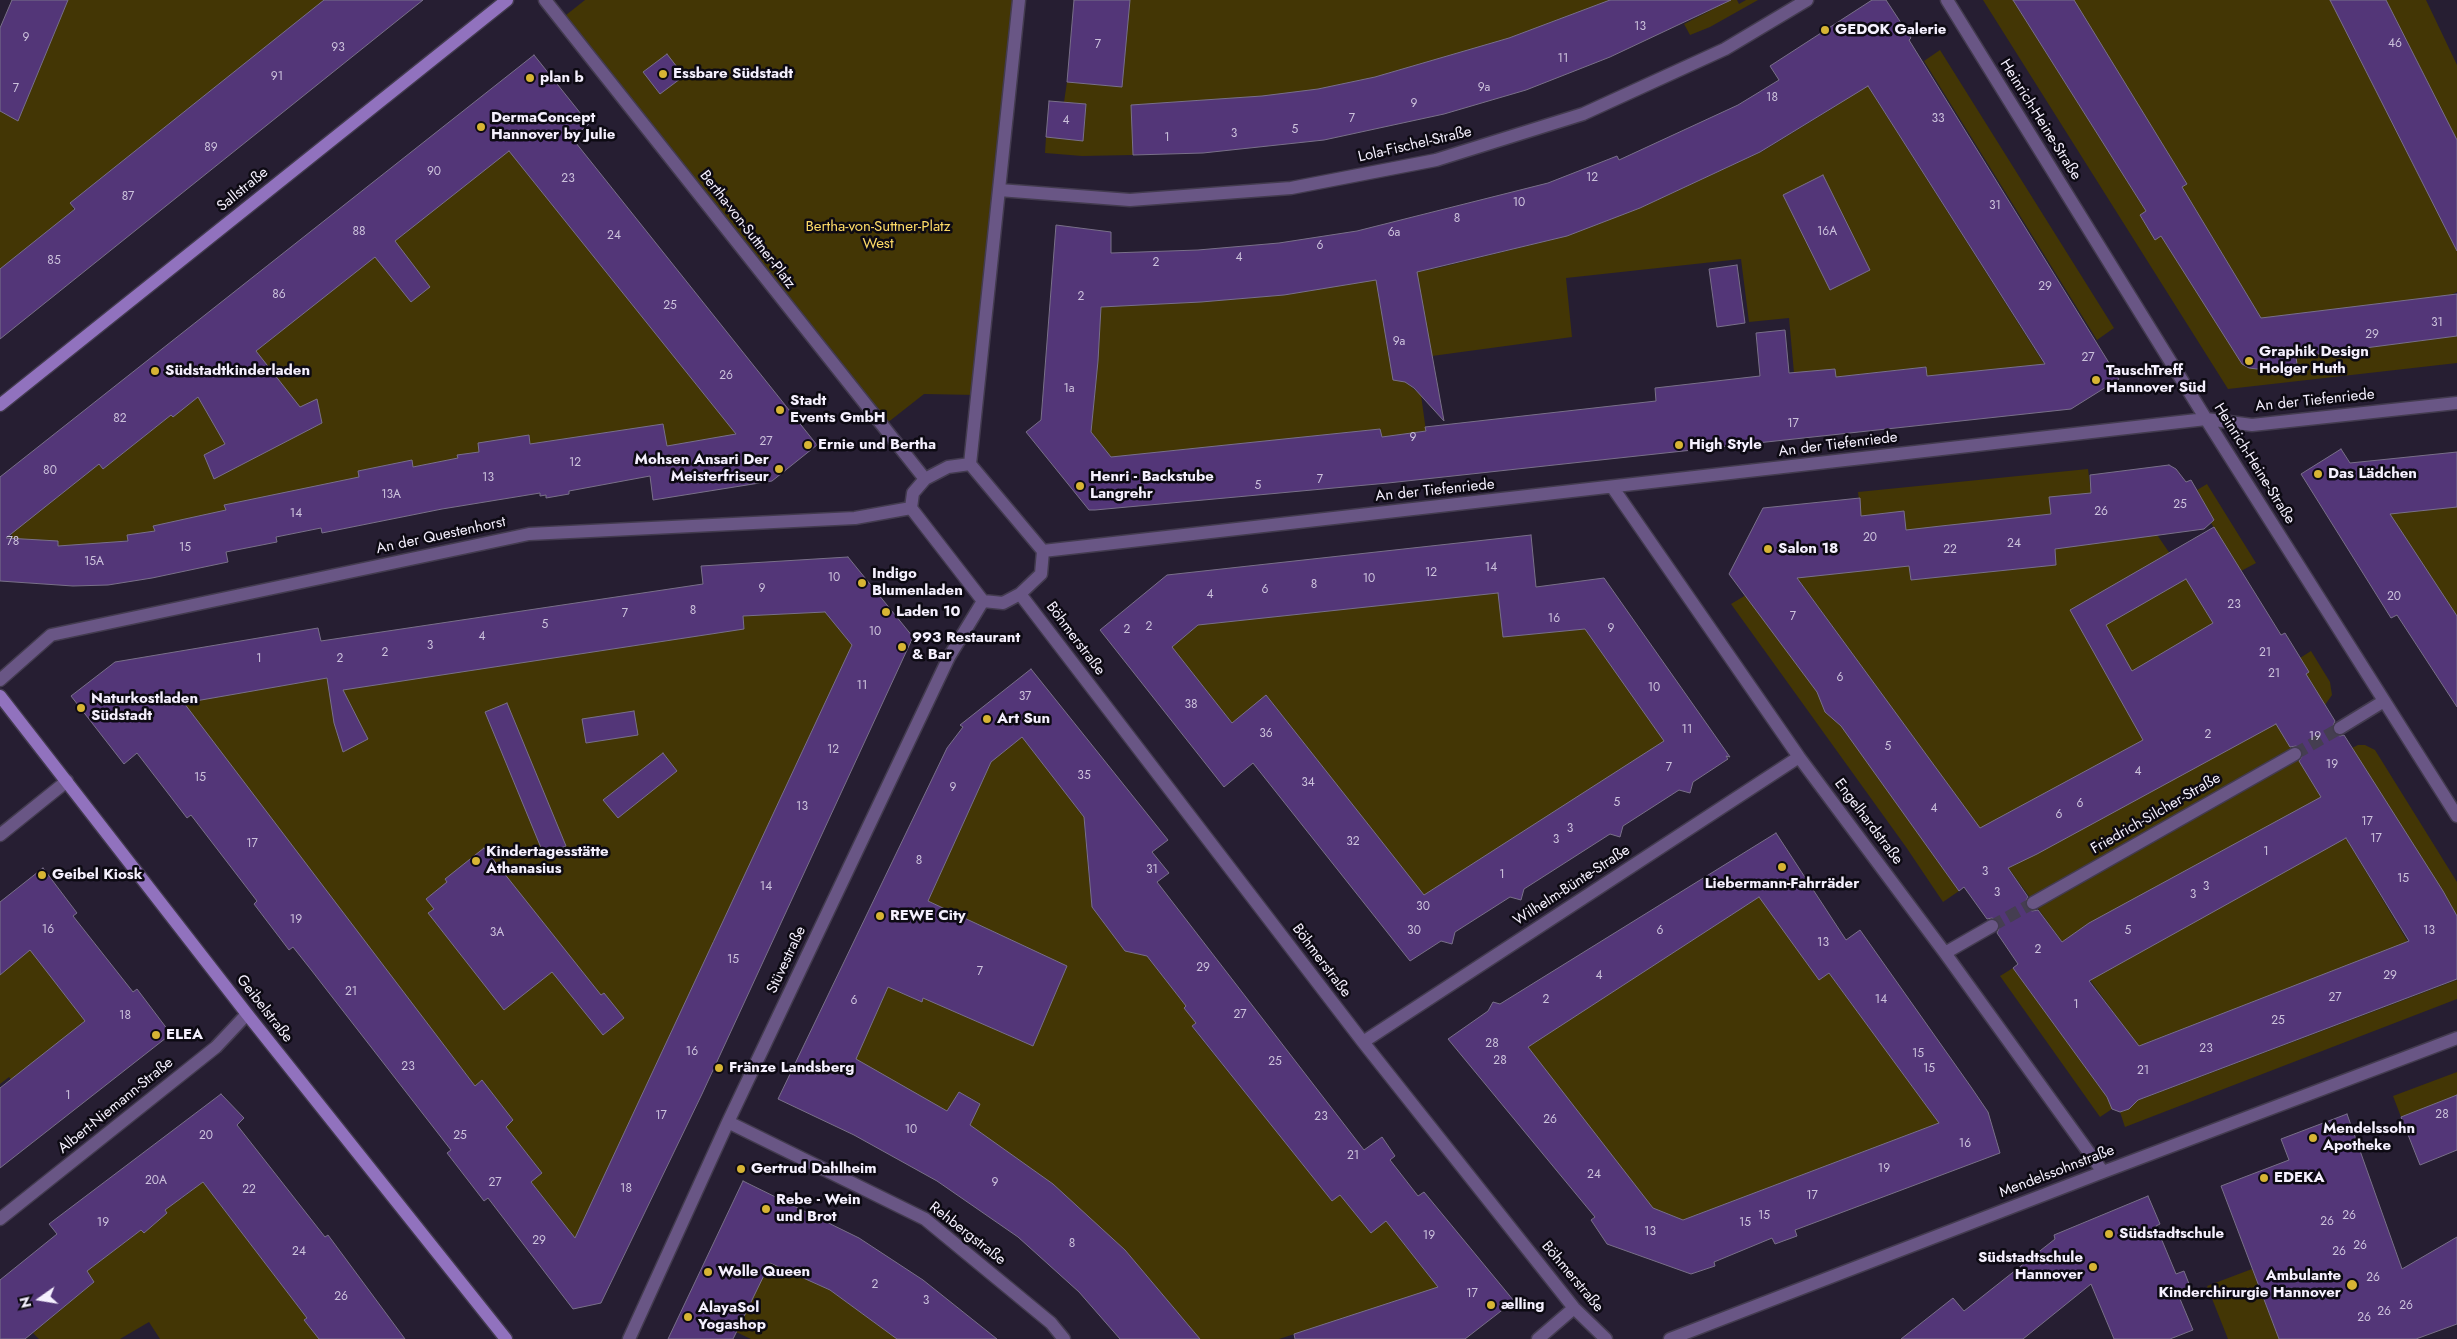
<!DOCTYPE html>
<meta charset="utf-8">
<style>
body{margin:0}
#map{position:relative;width:2457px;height:1339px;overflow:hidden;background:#261e32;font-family:Jost,sans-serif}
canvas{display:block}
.north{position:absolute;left:15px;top:1274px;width:50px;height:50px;-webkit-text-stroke:4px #0d0a13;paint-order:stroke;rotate:257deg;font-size:14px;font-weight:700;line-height:20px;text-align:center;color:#f5f0fe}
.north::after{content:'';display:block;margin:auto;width:18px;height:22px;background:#f5f0fe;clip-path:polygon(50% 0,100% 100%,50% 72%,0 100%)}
</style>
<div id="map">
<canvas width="2457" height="1339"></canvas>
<div class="north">N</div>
</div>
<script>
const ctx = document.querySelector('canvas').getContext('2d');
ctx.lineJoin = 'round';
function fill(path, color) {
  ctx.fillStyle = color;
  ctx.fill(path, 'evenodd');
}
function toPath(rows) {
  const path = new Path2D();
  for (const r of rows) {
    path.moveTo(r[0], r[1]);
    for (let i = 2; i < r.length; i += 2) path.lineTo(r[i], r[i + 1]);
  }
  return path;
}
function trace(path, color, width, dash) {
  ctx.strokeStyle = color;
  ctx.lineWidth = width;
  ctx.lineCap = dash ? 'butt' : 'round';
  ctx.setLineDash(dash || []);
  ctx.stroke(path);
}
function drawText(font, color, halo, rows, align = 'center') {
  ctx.font = font + ' Jost,sans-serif';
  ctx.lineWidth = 5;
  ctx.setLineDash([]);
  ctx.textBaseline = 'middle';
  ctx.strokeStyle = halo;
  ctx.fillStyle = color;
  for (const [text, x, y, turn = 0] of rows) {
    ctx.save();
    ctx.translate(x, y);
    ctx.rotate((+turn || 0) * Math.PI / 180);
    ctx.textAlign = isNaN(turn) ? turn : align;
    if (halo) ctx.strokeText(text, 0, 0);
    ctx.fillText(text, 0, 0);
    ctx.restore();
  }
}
const green = toPath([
 [68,0,324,0,70,203,74,210,0,269,0,111,18,121],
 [585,0,1019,0,977,395,924,394,882,427,561,19],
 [1130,0,1610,0,1509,38,1375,77,1318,89,1262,96,1132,105,1133,155,1082,156,1045,153,1046,137,1083,140,1086,104,1064,102,1067,82,1122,87],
 [1731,0,1737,0,1739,4,1746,0,1758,0,1710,27,1690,35,1684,24],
 [1983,0,2013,0,2146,211,2140,215,2155,240,2161,236,2244,365,2256,369,2296,364,2296,357,2457,336,2457,363,2228,389],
 [2073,0,2331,0,2457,251,2457,292,2450,295,2261,318,2182,187,2187,184],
 [2386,0,2426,0,2457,65,2457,140],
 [1940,50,2114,328,2097,340,1924,61],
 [1859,72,2044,364,1927,376,1926,367,1836,377,1835,369,1794,373,1789,318,1749,322,1741,259,1566,278,1572,337,1432,356,1393,380,1405,382,1421,395,1426,431,1382,437,1380,429,1111,457,1091,432,1098,362,1101,307,1201,302,1285,295,1438,268,1567,236,1640,208,1763,151,1836,106],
 [519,137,528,174,732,428,735,433,726,441,712,438,667,446,663,424,530,444,529,436,479,452,458,455,458,460,413,467,411,460,358,471,359,477,218,519,204,515,154,526,155,532,127,535,128,540,100,544,58,546,58,541,11,540,14,519,50,503,99,464,103,469,171,415,174,416,498,159],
 [2088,469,2091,493,2049,497,2051,514,1906,530,1904,511,1861,516,1858,492],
 [2207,484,2256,563,2241,571,2211,523,2214,520,2197,490],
 [2374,501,2457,507,2457,616],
 [2147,520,2183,573,2326,805,2408,942,2138,1046,1791,569,1909,566,1911,580,2056,565,2055,549],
 [1505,592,1500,609,1503,637,1585,629,1665,741,1418,899,1399,864,1267,696,1232,723,1176,652,1168,650,1198,625],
 [1746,595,1817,692,1825,712,1842,727,1959,891,1943,902,1906,847,1731,604],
 [825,612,852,645,572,1245,554,1211,531,1182,542,1173,506,1127,513,1120,482,1080,475,1086,415,1009,158,707,327,678,527,661,744,629,743,616],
 [2311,651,2330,682,2332,695,2325,705,2306,674,2309,672,2300,658],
 [1022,737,1088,822,1084,824,1092,907,1125,951,1143,955,1145,954,1186,1006,1184,1008,1196,1023,1192,1027,1332,1201,1340,1195,1371,1233,1386,1221,1440,1290,1397,1301,1279,1339,1200,1339,1125,1250,970,1125,980,1103,959,1092,947,1111,848,1076,888,987,921,1002,932,976,955,1012,1033,1046,1067,966,928,901,991,762],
 [2358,745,2365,745,2375,750,2457,882,2457,916,2352,748],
 [1759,897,1829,973,1939,1123,1683,1220,1641,1203,1523,1050],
 [36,941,99,1022,14,1083,9,1077,0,1084,0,975],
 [2013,968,2107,1097,2112,1109,2100,1117,2000,976],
 [2457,980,2457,999,2125,1127,2120,1112,2129,1109,2134,1102],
 [2457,1072,2457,1095,2401,1117,2393,1096],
 [190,1165,307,1318,304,1320,319,1339,160,1339,149,1322,120,1339,39,1339,33,1333,94,1282,87,1271,141,1230,144,1233,167,1213,160,1203,175,1191,181,1199,194,1189],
 [773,1255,786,1270,830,1290,897,1339,751,1339,736,1332],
 [2252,1269,2279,1339,2228,1339,2207,1286]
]);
const building = toPath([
 [12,0,68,0,18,121,0,111,0,28,12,0],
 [324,0,423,0,0,339,0,269,75,209,70,203,324,0],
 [1074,0,1130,0,1122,87,1067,82,1074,0],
 [1610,0,1731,0,1610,57,1526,90,1444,114,1324,140,1203,153,1133,155,1131,105,1262,96,1318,89,1375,77,1509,38,1610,0],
 [1872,0,1886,0,1911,38,1909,40,2119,379,2071,409,1388,483,1095,510,1089,510,1026,432,1041,420,1056,225,1111,232,1111,253,1198,250,1279,243,1357,231,1548,183,1617,156,1619,160,1738,105,1779,80,1770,66,1872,0],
 [1868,86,2045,364,1927,376,1926,367,1836,377,1835,369,1789,373,1785,330,1756,333,1760,376,1655,388,1656,401,1425,427,1426,431,1382,437,1380,429,1111,457,1091,432,1098,361,1101,307,1201,302,1284,295,1376,280,1393,380,1405,382,1414,388,1444,421,1417,272,1567,236,1640,208,1760,152,1868,86],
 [2013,0,2074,0,2187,184,2182,187,2261,318,2457,294,2457,336,2296,357,2297,364,2257,369,2249,368,2242,364,2161,236,2155,240,2140,215,2146,211,2013,0],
 [2330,0,2386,0,2457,140,2457,251,2330,0],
 [667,54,684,76,660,94,643,72,667,54],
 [534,55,589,124,572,138,817,445,772,481,653,500,650,476,569,491,569,494,546,498,546,495,540,496,540,493,442,509,322,533,321,528,276,537,277,542,226,552,228,562,152,578,108,585,73,586,0,581,0,477,534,55],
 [509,151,736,434,667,446,663,424,530,444,529,435,478,443,479,452,457,455,458,458,413,467,412,460,358,471,359,477,224,505,226,510,153,526,155,531,127,535,128,541,58,546,58,541,6,538,99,464,103,469,171,415,173,417,198,397,225,444,204,455,214,479,322,423,317,399,300,407,256,351,375,257,411,302,430,287,395,241,509,151],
 [1049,101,1086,104,1083,141,1046,137,1049,101],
 [1823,175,1870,270,1830,290,1783,195,1823,175],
 [1737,265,1745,323,1717,327,1709,269,1737,265],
 [2341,449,2350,463,2457,452,2457,507,2390,514,2457,616,2457,707,2397,615,2391,618,2301,474,2341,449],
 [2169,465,2176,469,2186,482,2191,480,2214,520,2204,529,2055,549,2056,565,1911,580,1909,566,1797,578,1980,828,2143,740,2070,610,2214,527,2281,635,2285,633,2309,672,2306,674,2335,721,2332,728,2333,733,2340,736,2344,735,2443,891,2457,916,2457,979,2138,1100,2129,1109,2120,1112,2112,1109,2107,1097,2013,968,2018,964,1997,933,2000,926,1999,922,1992,918,1987,919,1964,887,1959,891,1841,726,1825,712,1817,692,1729,574,1763,508,1860,498,1861,516,1904,511,1906,530,1941,526,2051,514,2049,497,2091,493,2090,475,2169,465],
 [2186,579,2213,623,2132,671,2106,625,2186,579],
 [2276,724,2290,747,2296,746,2302,750,2303,755,2299,761,2321,797,2089,923,2062,942,2038,910,2032,911,2026,907,2025,902,2028,897,2008,868,2037,854,2276,724],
 [2346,838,2409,941,2139,1046,2089,981,2346,838],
 [1531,535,1536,587,1604,578,1730,757,1726,756,1728,759,1693,782,1690,793,1679,790,1623,826,1620,837,1610,834,1524,889,1521,900,1510,897,1455,932,1452,944,1441,941,1410,961,1253,763,1224,787,1100,630,1167,575,1531,535],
 [1498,593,1503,637,1585,629,1664,741,1424,895,1266,695,1232,723,1172,647,1198,625,1498,593],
 [848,557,913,637,702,1094,601,1303,573,1309,488,1198,484,1201,447,1153,451,1150,312,971,293,947,289,950,254,904,257,901,191,815,187,818,137,753,124,764,71,696,115,662,318,628,321,641,703,584,701,566,848,557],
 [825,612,852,645,575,1238,531,1182,542,1173,506,1127,513,1120,482,1080,475,1086,184,703,327,678,334,723,343,752,368,739,343,690,744,629,743,616,825,612],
 [1031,669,1168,840,1152,852,1169,873,1157,882,1364,1150,1382,1137,1395,1156,1390,1160,1418,1196,1424,1192,1514,1301,1465,1339,1295,1339,1294,1334,1438,1287,1386,1221,1371,1233,1340,1195,1332,1201,1192,1026,1196,1023,1184,1008,1186,1006,1147,956,1125,951,1092,907,1084,817,1022,737,991,762,928,901,1067,966,1033,1046,923,998,922,1002,888,987,856,1059,947,1111,959,1092,980,1104,970,1125,1053,1184,1125,1250,1200,1339,1120,1339,1079,1292,1018,1237,937,1181,854,1135,778,1099,947,748,963,727,960,725,1031,669],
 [507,703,566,846,544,855,485,712,507,703],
 [634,711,638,735,586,743,582,719,634,711],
 [663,753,677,771,618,818,603,800,663,753],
 [1776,833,1846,940,1860,930,1971,1087,1988,1112,2000,1153,1795,1230,1797,1236,1775,1244,1772,1238,1714,1262,1715,1266,1691,1274,1607,1244,1591,1220,1595,1217,1448,1039,1488,1011,1493,1002,1500,1004,1776,833],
 [1759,897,1819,980,1829,973,1939,1123,1683,1220,1653,1208,1528,1047,1759,897],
 [484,848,601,995,604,993,624,1018,603,1035,552,972,504,1010,428,913,434,909,426,899,447,882,445,879,484,848],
 [43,868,77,913,73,916,133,992,137,989,171,1034,0,1168,0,1088,85,1021,30,950,0,975,0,902,43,868],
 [221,1094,244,1118,237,1125,325,1237,328,1235,405,1339,319,1339,304,1320,307,1318,203,1182,165,1210,167,1213,144,1233,141,1230,87,1271,94,1282,25,1339,0,1339,0,1280,57,1234,49,1224,221,1094],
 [2457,1095,2457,1150,2420,1165,2401,1117,2457,1095],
 [2347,1114,2402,1269,2457,1237,2457,1324,2416,1339,2279,1339,2221,1186,2289,1160,2281,1139,2347,1114],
 [743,1181,859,1238,923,1280,997,1339,897,1339,830,1290,770,1263,733,1339,668,1339,743,1181],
 [2148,1196,2160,1224,2156,1226,2176,1274,2184,1271,2193,1294,2180,1299,2193,1330,2170,1339,2114,1339,2091,1284,2023,1339,1901,1339,1953,1298,1964,1311,2055,1239,2054,1235,2148,1196]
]);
const streetTunnel = toPath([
 [2295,754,2340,728],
 [1992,926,2033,903]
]);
const street = toPath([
 [545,0,925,479],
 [1947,0,2206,419,2457,816],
 [999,190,1130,200,1291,188,1436,160,1583,114,1725,49,1807,0],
 [970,464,948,467,925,479,913,493,911,508,983,601,1003,603,1020,594,1041,574,1043,551,970,464,1019,0],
 [1613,488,1799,757,1945,953,2103,1172],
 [1043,551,2206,419,2252,425,2457,403],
 [1020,594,1363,1042,1574,1308,1606,1339],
 [0,680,51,635,529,534,855,518,911,508],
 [2340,728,2384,701],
 [0,835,67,781],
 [2033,903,2295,754],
 [1945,953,1992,926],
 [1363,1042,1799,757],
 [728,1122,925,1219,1051,1323,1064,1339],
 [0,1219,216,1047,247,1014],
 [629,1339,728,1122,949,657,983,601],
 [1538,1339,1574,1308],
 [1670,1339,2103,1172,2457,1038]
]);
const secondary = toPath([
 [0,405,507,0],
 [0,696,247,1014,506,1339]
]);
const markers = [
 [1825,30,5,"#d7b434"],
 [663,74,5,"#d7b434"],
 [530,78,5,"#d7b434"],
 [481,127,5,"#d7b434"],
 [2249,361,5,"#d7b434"],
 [155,371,5,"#d7b434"],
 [2096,380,5,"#d7b434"],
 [780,410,5,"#d7b434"],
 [808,445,5,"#d7b434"],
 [1679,445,5,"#d7b434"],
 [779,469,5,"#d7b434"],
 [2318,474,5,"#d7b434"],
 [1080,486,5,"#d7b434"],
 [1768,549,5,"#d7b434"],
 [862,583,5,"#d7b434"],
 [886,612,5,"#d7b434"],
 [902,647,5,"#d7b434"],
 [81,708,5,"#d7b434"],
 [987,719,5,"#d7b434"],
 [476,861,5,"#d7b434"],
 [1782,867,5,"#d7b434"],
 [42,875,5,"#d7b434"],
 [880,916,5,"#d7b434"],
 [156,1035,5,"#d7b434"],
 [719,1068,5,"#d7b434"],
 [2313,1138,5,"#d7b434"],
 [741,1169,5,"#d7b434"],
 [2264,1178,5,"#d7b434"],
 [766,1209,5,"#d7b434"],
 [2109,1234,5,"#d7b434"],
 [2093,1267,5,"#d7b434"],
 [708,1272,5,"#d7b434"],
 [2352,1285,6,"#d7b434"],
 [1491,1305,5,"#d7b434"],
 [688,1317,5,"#d7b434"]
];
const numberNames = [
 ["13",1640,27],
 ["9",26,38],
 ["46",2395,44],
 ["7",1098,45],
 ["93",338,48],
 ["11",1563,59],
 ["91",277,77],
 ["9a",1484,88],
 ["7",16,89],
 ["18",1772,98],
 ["9",1414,104],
 ["7",1352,119],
 ["33",1938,119],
 ["4",1066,121],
 ["5",1295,130],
 ["3",1234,134],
 ["1",1167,138],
 ["89",211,148],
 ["90",434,172],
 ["12",1592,178],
 ["23",568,179],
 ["87",128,197],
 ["10",1519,203],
 ["31",1995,206],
 ["8",1457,219],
 ["88",359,232],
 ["16A",1827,232],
 ["6a",1394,233],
 ["24",614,236],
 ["6",1320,246],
 ["4",1239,258],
 ["85",54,261],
 ["2",1156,263],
 ["29",2045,287],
 ["86",279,295],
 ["2",1081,297],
 ["25",670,306],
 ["31",2437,323],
 ["29",2372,335],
 ["9a",1399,342],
 ["27",2088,358],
 ["26",726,376],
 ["1a",1069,389],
 ["82",120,419],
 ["17",1793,424],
 ["9",1413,438],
 ["27",766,442],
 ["12",575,463],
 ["80",50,471],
 ["13",488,478],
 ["7",1320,480],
 ["5",1258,486],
 ["13A",391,495],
 ["25",2180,505],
 ["26",2101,512],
 ["14",296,514],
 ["20",1870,538],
 ["78",13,542],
 ["24",2014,544],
 ["15",185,548],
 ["22",1950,550],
 ["15A",94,562],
 ["14",1491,568],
 ["12",1431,573],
 ["10",834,578],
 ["10",1369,579],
 ["8",1314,585],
 ["9",762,589],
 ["6",1265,590],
 ["4",1210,595],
 ["20",2394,597],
 ["23",2234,605],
 ["8",693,611],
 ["7",625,614],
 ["7",1793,617],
 ["16",1554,619],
 ["5",545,625],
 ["2",1149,627],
 ["9",1611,629],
 ["2",1127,630],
 ["10",875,632],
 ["4",482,637],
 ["3",430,646],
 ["2",385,653],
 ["21",2265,653],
 ["1",259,659],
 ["2",340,659],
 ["21",2274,674],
 ["6",1840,678],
 ["11",862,686],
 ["10",1654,688],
 ["37",1025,697],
 ["38",1191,705],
 ["11",1687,730],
 ["36",1266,734],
 ["2",2208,735],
 ["19",2315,737],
 ["5",1888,747],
 ["12",833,750],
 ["19",2332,765],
 ["7",1669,768],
 ["4",2138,772],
 ["35",1084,776],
 ["15",200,778],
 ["34",1308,783],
 ["9",953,788],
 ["5",1617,803],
 ["6",2080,804],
 ["13",802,807],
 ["4",1934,809],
 ["6",2059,815],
 ["17",2367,822],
 ["3",1570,829],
 ["17",2376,839],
 ["3",1556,840],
 ["32",1353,842],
 ["17",252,844],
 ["1",2266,852],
 ["8",919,861],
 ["31",1152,870],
 ["3",1985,872],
 ["1",1502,875],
 ["15",2403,879],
 ["14",766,887],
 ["3",2206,887],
 ["3",1997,893],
 ["3",2193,895],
 ["30",1423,907],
 ["19",296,920],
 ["16",48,930],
 ["30",1414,931],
 ["6",1660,931],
 ["5",2128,931],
 ["13",2429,931],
 ["3A",497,933],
 ["13",1823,943],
 ["2",2038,950],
 ["15",733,960],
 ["29",1203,968],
 ["7",980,972],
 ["4",1599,976],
 ["29",2390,976],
 ["21",351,992],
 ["27",2335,998],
 ["2",1546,1000],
 ["14",1881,1000],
 ["6",854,1001],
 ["1",2076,1005],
 ["27",1240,1015],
 ["18",125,1016],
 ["25",2278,1021],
 ["28",1492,1044],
 ["23",2206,1049],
 ["16",692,1052],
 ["15",1918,1054],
 ["28",1500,1061],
 ["25",1275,1062],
 ["23",408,1067],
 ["15",1929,1069],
 ["21",2143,1071],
 ["1",68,1096],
 ["28",2442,1115],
 ["17",661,1116],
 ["23",1321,1117],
 ["26",1550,1120],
 ["10",911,1130],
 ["20",206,1136],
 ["25",460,1136],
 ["16",1965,1144],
 ["21",1353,1156],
 ["19",1884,1169],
 ["24",1594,1175],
 ["20A",156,1181],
 ["27",495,1183],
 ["9",995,1183],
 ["18",626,1189],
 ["22",249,1190],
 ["17",1812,1196],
 ["15",1764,1216],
 ["26",2349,1216],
 ["26",2327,1222],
 ["19",103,1223],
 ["15",1745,1223],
 ["13",1650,1232],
 ["19",1429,1236],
 ["29",539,1241],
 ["8",1072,1244],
 ["26",2360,1246],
 ["24",299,1252],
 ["26",2339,1252],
 ["26",2373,1278],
 ["2",875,1285],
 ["17",1472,1294],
 ["26",341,1297],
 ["3",926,1301],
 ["26",2406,1306],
 ["26",2384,1312],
 ["26",2364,1318]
];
const poiNames = [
 ["GEDOK Galerie",1835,30],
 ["Essbare Südstadt",673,74],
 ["plan b",540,78],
 ["DermaConcept",491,118],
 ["Hannover by Julie",491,135],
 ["Graphik Design",2259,352],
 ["Holger Huth",2259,369],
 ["Südstadtkinderladen",165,371],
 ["TauschTreff",2106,371],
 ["Hannover Süd",2106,388],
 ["Stadt",790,401],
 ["Events GmbH",790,418],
 ["Ernie und Bertha",818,445],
 ["High Style",1689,445],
 ["Mohsen Ansari Der",769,460,"right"],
 ["Meisterfriseur",769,477,"right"],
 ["Das Lädchen",2328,474],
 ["Henri - Backstube",1090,477],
 ["Langrehr",1090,494],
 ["Salon 18",1778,549],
 ["Indigo",872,574],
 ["Blumenladen",872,591],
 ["Laden 10",896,612],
 ["993 Restaurant",912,638],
 ["& Bar",912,655],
 ["Naturkostladen",91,699],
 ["Südstadt",91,716],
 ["Art Sun",997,719],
 ["Kindertagesstätte",486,852],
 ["Athanasius",486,869],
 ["Geibel Kiosk",52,875],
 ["Liebermann-Fahrräder",1782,884,"center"],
 ["REWE City",890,916],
 ["ELEA",166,1035],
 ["Fränze Landsberg",729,1068],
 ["Mendelssohn",2323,1129],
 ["Apotheke",2323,1146],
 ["Gertrud Dahlheim",751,1169],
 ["EDEKA",2274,1178],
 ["Rebe - Wein",776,1200],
 ["und Brot",776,1217],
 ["Südstadtschule",2119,1234],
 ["Südstadtschule",2083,1258,"right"],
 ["Hannover",2083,1275,"right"],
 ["Wolle Queen",718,1272],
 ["Ambulante",2341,1276,"right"],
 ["Kinderchirurgie Hannover",2341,1293,"right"],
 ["ælling",1501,1305],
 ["AlayaSol",698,1308],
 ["Yogashop",698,1325]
];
const streetNames = [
 ["Heinrich-Heine-Straße",2040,120,58],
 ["Lola-Fischel-Straße",1415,145,-13],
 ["Sallstraße",243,190,-39],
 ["Bertha-von-Suttner-Platz",747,230,52],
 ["An der Tiefenriede",2315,401,-6],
 ["An der Tiefenriede",1838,445,-7],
 ["Heinrich-Heine-Straße",2254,464,58],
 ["An der Tiefenriede",1435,491,-6],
 ["An der Questenhorst",441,536,-12],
 ["Böhmerstraße",1075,639,53],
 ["Friedrich-Silcher-Straße",2156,814,-30],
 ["Engelhardstraße",1868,822,53],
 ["Wilhelm-Bünte-Straße",1572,886,-33],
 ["Stüvestraße",787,960,-65],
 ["Böhmerstraße",1321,961,53],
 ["Geibelstraße",264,1009,52],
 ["Albert-Niemann-Straße",116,1106,-39],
 ["Mendelssohnstraße",2057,1172,-21],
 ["Rehbergstraße",967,1234,38],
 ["Böhmerstraße",1572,1277,50]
];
const parkNames = [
 ["Bertha-von-Suttner-Platz",878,227],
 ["West",878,244]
];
fill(green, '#433605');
fill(building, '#533678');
trace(building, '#797089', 1);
trace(streetTunnel, '#453e51', 12, [12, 6]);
trace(street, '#433b4f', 15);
trace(secondary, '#433b4f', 15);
trace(street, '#695685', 12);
trace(secondary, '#9172be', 12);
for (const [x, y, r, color] of markers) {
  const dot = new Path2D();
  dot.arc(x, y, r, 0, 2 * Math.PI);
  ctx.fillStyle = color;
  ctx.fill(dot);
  trace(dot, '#0d0a13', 2);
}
drawText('12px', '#ccc2dc', null, numberNames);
drawText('bold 15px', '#f5f0fe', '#0d0a13', poiNames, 'left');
drawText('15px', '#f5f0fe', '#0d0a13', streetNames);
drawText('15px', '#fedb67', '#0d0a13', parkNames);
</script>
